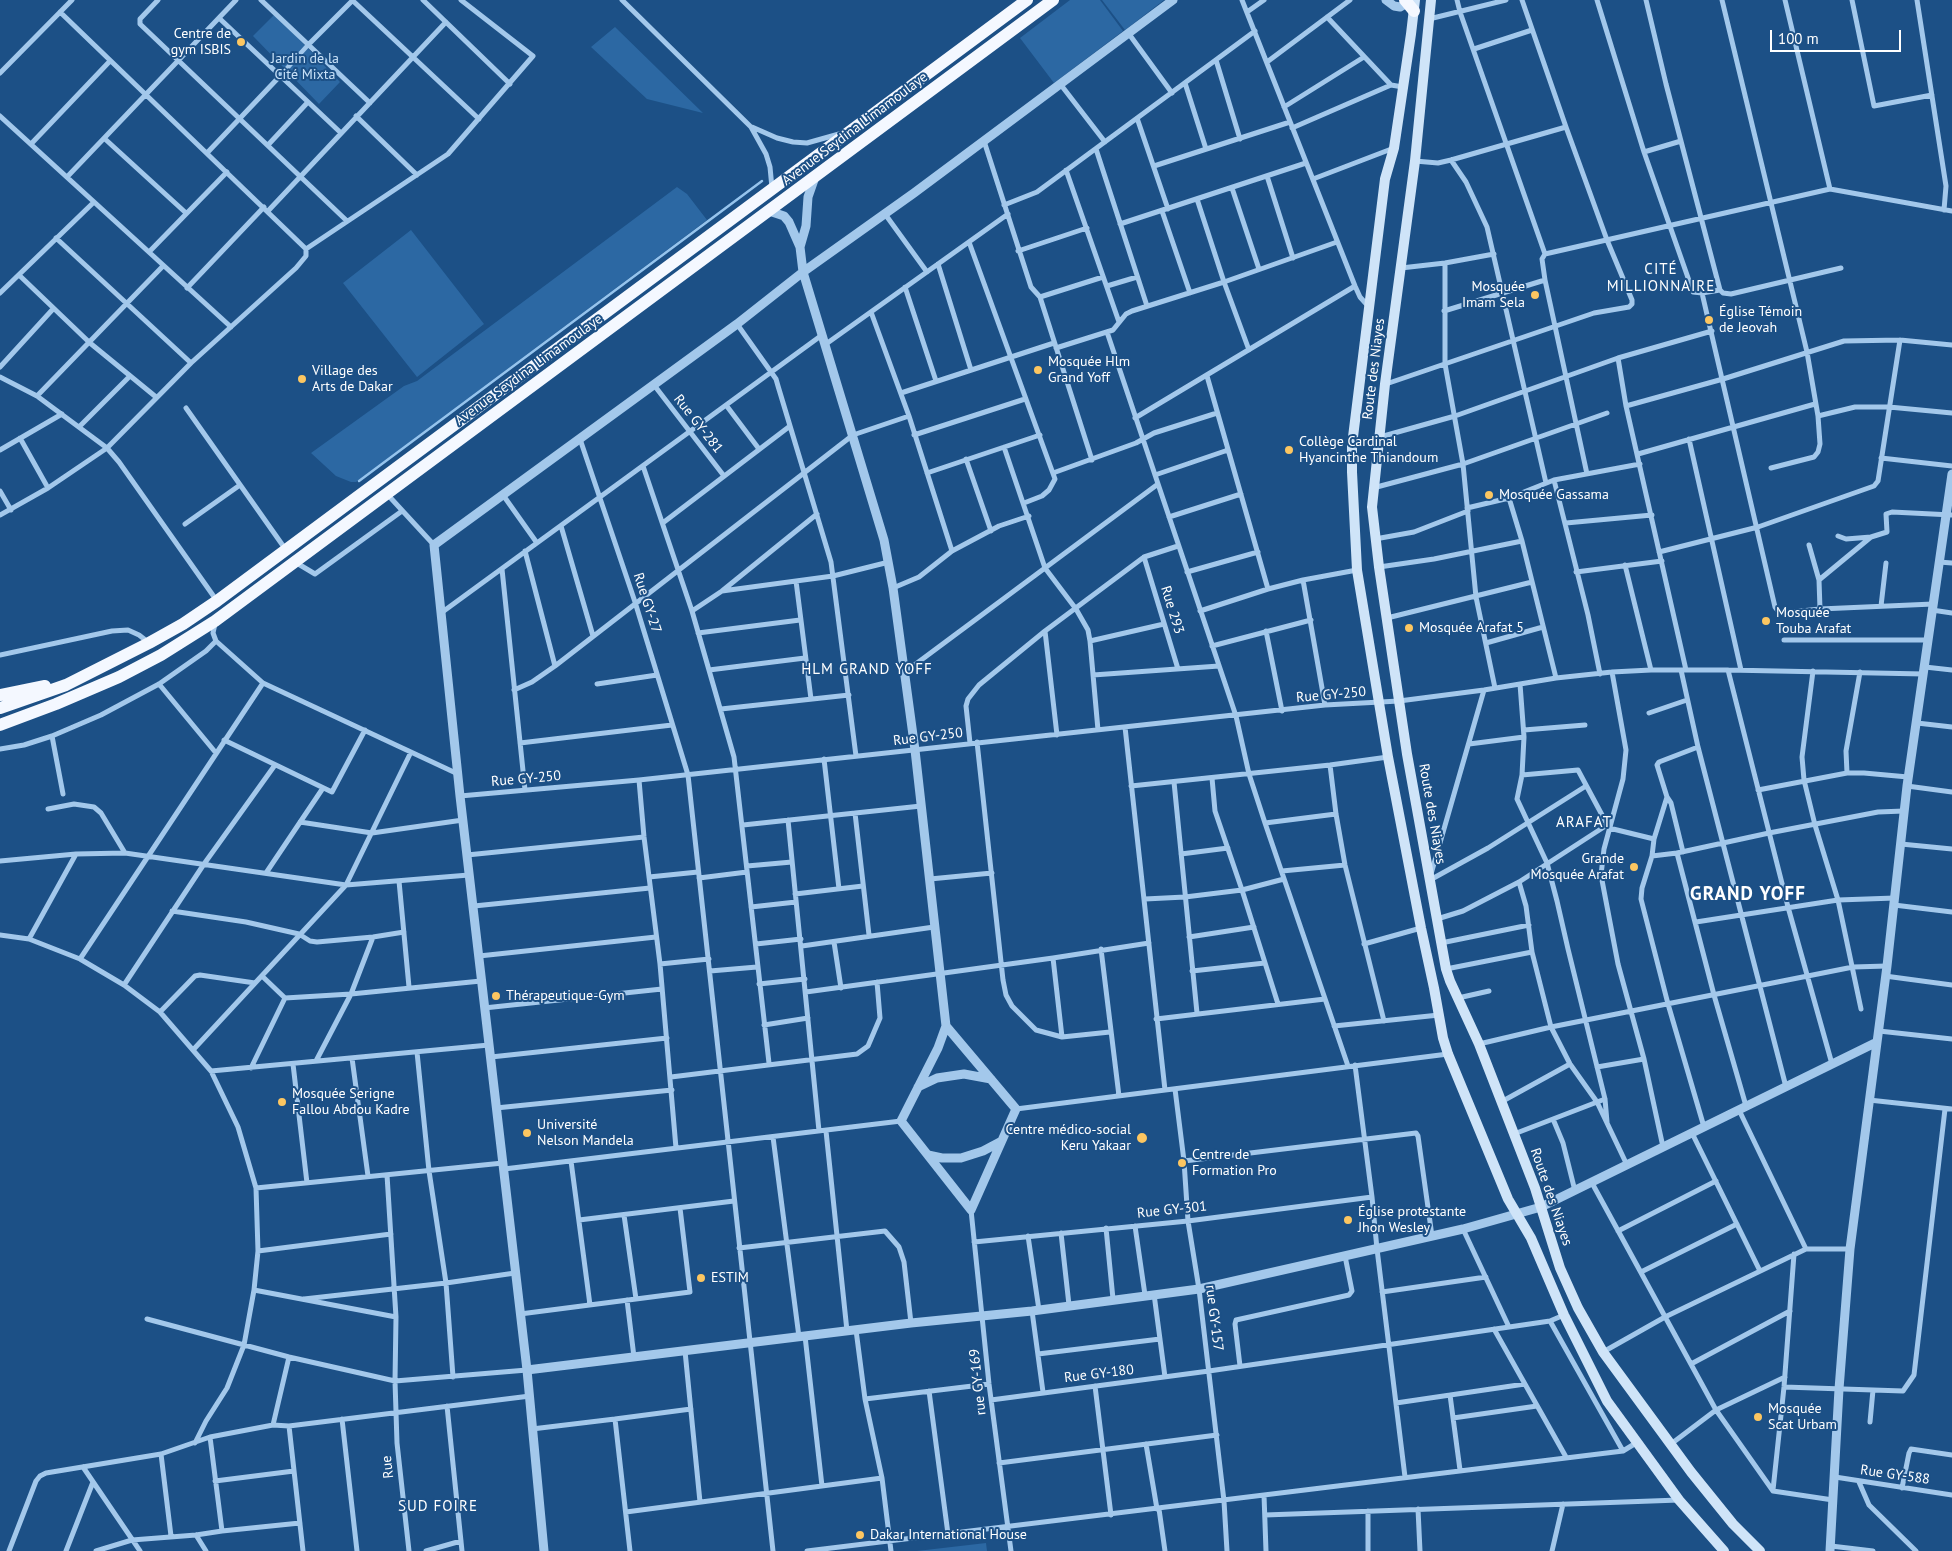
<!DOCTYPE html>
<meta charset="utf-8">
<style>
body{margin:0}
#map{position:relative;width:1952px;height:1551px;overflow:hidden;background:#1c5086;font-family:"PT Sans",sans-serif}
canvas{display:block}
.scale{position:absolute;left:1770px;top:30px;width:131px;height:22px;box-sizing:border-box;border:2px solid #fff;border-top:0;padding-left:6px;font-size:15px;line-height:18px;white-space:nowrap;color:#fff;-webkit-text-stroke:4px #1c5086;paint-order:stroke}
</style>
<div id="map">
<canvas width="1952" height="1551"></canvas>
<div class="scale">100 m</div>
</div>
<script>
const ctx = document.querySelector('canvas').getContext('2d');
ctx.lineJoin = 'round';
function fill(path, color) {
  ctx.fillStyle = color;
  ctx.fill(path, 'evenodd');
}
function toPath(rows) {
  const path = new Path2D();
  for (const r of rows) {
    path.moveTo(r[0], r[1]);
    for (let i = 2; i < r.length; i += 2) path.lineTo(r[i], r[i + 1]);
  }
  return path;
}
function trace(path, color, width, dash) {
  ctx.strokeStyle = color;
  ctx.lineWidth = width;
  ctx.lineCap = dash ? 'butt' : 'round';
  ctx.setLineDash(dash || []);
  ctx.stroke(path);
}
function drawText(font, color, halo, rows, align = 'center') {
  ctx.font = font + ' "PT Sans",sans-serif';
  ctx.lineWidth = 4;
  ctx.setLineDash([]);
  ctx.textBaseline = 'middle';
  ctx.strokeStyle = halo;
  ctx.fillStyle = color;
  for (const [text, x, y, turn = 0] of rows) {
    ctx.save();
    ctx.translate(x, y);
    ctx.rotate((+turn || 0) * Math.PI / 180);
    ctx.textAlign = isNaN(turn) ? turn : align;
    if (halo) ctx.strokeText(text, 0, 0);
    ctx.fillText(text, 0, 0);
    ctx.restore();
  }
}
const green = toPath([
 [1070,0,1100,0,1123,31,1054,83,1020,38],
 [1102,0,1164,0,1125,30],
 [275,14,340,82,319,104,253,36],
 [615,27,703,113,647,99,591,47],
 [677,187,687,194,707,220,356,482,351,482,336,476,311,453,404,386,417,381],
 [411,230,484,324,417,377,343,283],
 [986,1543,987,1551,917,1551]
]);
const stream = toPath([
 [359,481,762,181]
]);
const pedestrian = toPath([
 [280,76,308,45]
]);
const minor = toPath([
 [158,0,140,19,140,24,347,221],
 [261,0,370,103],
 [352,0,479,119],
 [423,0,510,84],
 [622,0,751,127,766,154,770,167,772,188],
 [1242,0,1355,286,1360,297,1369,307],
 [1457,0,1460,12,1545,254],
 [1597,0,1644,152,1693,292,1702,293,1720,290,1723,293,1731,294,1841,268],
 [1646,0,1666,84,1720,290],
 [1722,0,1807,352,1818,416,1820,444,1818,452,1814,457,1771,468],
 [1785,0,1830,189],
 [1852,0,1874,106,1932,95],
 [1917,0,1946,186,1944,210],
 [60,12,306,249],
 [1247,12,1264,0],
 [1327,17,1391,85,1403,87],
 [219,18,341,133],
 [1429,19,1506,0],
 [1129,34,1172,93],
 [308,45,353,0],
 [1474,49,1532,30],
 [1216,60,1240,139],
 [1267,62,1350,0],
 [0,73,72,0],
 [1185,83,1206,149],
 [1061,85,1105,142],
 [1284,107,1364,57],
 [0,116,231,327],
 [356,116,417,175],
 [1137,118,1168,209],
 [752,127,777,138,793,142,807,143,839,134],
 [1292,128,1391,85],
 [105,139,186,213],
 [984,141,1031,287,1040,297,1092,460],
 [31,144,110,61],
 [268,145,308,102],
 [1096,149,1147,306],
 [1644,152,1681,141],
 [207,153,280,76],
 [1451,160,1466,182,1487,227,1546,483],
 [1415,161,1438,163,1451,160,1566,127],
 [1154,166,1290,122],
 [1066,170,1119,322],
 [1267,176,1293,258],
 [67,177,236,0],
 [1313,179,1394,148],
 [1232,188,1259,269],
 [1197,199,1224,282,1249,350],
 [1004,205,1037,192,1255,31],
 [268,211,446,22],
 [1162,211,1190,293],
 [885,214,927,272],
 [1120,224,1306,163],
 [56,238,191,363],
 [969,242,1055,479,1049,490,1042,496,1024,503],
 [1018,251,1087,228],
 [149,252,227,172],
 [1445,263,1445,364,1463,464,1476,597,1495,688],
 [938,264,971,370],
 [1401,268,1445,263,1494,254],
 [19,275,90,343,156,397],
 [1107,286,1137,277],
 [905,287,936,381],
 [187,288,264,207],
 [0,293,94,202],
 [1702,293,1775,607,1778,611,1782,613,1820,609,1933,604],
 [1040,297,1103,277],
 [1444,311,1545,280],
 [871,312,909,416,952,551],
 [737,324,776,379,778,386,831,562,856,756],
 [1107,332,1236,716,1249,774,1265,823,1348,1066],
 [826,344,1008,214],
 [1056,348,1113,330,1126,314,1132,311,1224,282,1337,242],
 [1618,358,1626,406,1686,670],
 [0,367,53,309],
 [1207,376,1268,589],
 [0,377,37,396,107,448,119,462,217,601],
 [1386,384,1594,313,1629,307,1632,304,1632,300,1607,240,1566,127,1522,0],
 [654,385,724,476],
 [901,393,1054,343],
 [37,396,163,266],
 [726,405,759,449],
 [1626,406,1723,379,1844,341,1900,340,1952,345],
 [186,408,286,550],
 [1818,416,1855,407,1889,407,1952,413],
 [1135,418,1355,286],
 [79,427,129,377],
 [914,435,1025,399],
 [1380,437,1455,416,1618,358,1712,331],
 [20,438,48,488],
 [580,439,635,602,688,775,773,1551],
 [1689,439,1741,670],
 [1004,447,1045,568,1076,609,1088,630,1090,641,1098,730],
 [0,450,62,414],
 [1638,454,1815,404],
 [1881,458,1952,466],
 [966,459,991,531],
 [643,466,692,611,734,757,769,1063],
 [927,473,1040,435],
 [1053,473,1136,443,1154,433,1217,413],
 [1587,474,1545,280,1542,259,1545,254,1830,189,1952,211],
 [1155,475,1228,450],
 [1554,480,1588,615,1600,674],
 [1373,488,1463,464,1607,413],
 [0,491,11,510],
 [387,494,434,545],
 [503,495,537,543],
 [1509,498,1522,541,1556,678],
 [1467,508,1509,498,1554,480,1640,464],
 [0,515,48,488,107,448,191,363,296,268,306,256,306,249,448,154,533,56,461,0],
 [1169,517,1241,494],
 [664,522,790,426],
 [1566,523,1652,515],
 [185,524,240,485],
 [561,526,593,636],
 [1838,536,1846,539,1871,537],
 [1375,539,1414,532,1468,511],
 [1809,545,1819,580],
 [525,551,555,666],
 [1659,552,1758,527,1874,486,1878,481,1900,340],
 [1144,557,1178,669],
 [295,562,315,574,402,511],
 [1939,562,1952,563],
 [1625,565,1651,670],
 [1379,567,1434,559,1522,541],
 [502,569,525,790],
 [1187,572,1258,552],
 [1576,572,1662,561],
 [1303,580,1325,705],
 [796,581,811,699],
 [893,588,919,577,952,551,999,526,1029,516],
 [722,591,833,576,889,562],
 [1881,606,1886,563],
 [1820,609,1819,580,1871,537,1887,532,1886,514,1892,512,1952,515],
 [1932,610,1952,613],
 [692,611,722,591,817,514],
 [1200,611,1268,589,1303,580,1357,570],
 [441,613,822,335],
 [1387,618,1532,582],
 [215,624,213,633,216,641,263,683,458,774],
 [1045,631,1057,735],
 [1266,631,1282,711],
 [698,633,800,620],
 [1784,640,1928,640],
 [1090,641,1164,624],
 [1486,643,1543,627],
 [1212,646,1311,620],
 [0,655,112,631,128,630,139,635,148,642],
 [1925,667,1952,670],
 [709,670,805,658],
 [1681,670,1698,747,1786,1087],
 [1728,670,1788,907,1832,1064],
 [1813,671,1802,757,1804,780,1815,825,1838,900,1861,1009],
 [905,672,1158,484],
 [1612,672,1626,750,1623,779,1604,849,1601,875,1618,964,1644,1059,1663,1147],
 [1093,675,1219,666],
 [159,684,216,753],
 [597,684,657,675],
 [1520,684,1524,737,1522,775,1517,799,1547,863,1557,901,1568,949,1605,1099,1607,1122],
 [514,690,532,682,555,666,853,435,909,416],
 [721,709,849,695],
 [1649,713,1687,700],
 [1917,723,1952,727],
 [1125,727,1165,1090],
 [1524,730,1585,725],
 [52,736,63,794],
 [224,740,332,792,365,730],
 [977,742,1003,980,1006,995,1012,1006,1036,1030,1062,1037,1110,1032],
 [520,743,672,725],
 [970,743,966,706,968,699,979,685,1045,631,1144,557,1178,546],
 [1469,744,1524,737],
 [1698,747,1659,762,1657,765,1667,797,1654,839,1652,856,1642,888,1641,899,1668,1004,1704,1127],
 [0,749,24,745,52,736,101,715,159,684,206,651,216,641],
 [824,759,839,889],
 [1330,765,1336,814,1345,865,1384,1021],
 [1847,773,1846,751,1860,672],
 [1522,775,1578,770,1609,828,1654,839],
 [1212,778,1215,811,1242,890,1278,1004],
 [639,780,644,837,660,964,676,1148],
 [1174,782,1197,1013],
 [1131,786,1330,765,1388,757],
 [1907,786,1952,792],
 [1758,790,1847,773,1864,773,1908,777],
 [460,796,639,780,1325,705,1399,701,1484,690,1556,678,1612,672,1651,670,1728,670,1924,674],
 [1667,797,1671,803,1683,852],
 [48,809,74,804,94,807,101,813,125,853],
 [855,813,869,935],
 [788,820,819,1131],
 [300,822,372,833,463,820],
 [1265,823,1336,814],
 [743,825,921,806],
 [1901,844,1952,849],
 [1677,853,1714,995,1746,1106],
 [1181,854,1228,848],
 [467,855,644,837],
 [1652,856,1677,853,1769,833,1878,812,1904,811],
 [0,861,76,854,125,853,346,885,469,875,469,874],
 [747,866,792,862],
 [1282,871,1345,865],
 [266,873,323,788],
 [1431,874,1484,690],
 [649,877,698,872],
 [699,878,747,872],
 [930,879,992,873],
 [1430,880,1488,848,1586,786],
 [399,881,409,987],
 [1519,882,1526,906,1532,952,1551,1027,1570,1064,1597,1102,1627,1165],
 [795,894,863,886],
 [1145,899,1185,897,1242,890,1284,879],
 [1894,905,1952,912],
 [474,906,650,888],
 [751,907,796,902],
 [172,911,246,922,299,934,310,941,317,942,373,937,404,932],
 [1437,919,1463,911,1519,882,1607,825],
 [1696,922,1838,900,1895,898],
 [0,935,29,939,80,959,124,985,160,1012,211,1071,238,1127,256,1188,258,1251,254,1290,244,1345,227,1388,206,1421,195,1443],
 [1189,937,1254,927],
 [29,939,76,854],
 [834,942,841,988],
 [1441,943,1529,925],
 [756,944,801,939],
 [1364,944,1421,928],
 [802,946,934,927],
 [1101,949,1119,1096],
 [479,956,656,937],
 [1053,958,1062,1037],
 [80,959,263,683],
 [660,964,709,959],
 [1446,969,1532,952],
 [710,971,757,967],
 [1192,971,1265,963],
 [262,976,285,998,351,994,481,981],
 [1885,976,1952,985],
 [759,984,805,979],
 [124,985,204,864,275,765],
 [806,992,1053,958,1149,943],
 [1458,998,1489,991],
 [484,1008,662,989],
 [160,1012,195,976,200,975,255,983],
 [1156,1019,1325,999],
 [764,1025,808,1018],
 [1334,1026,1439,1015],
 [1879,1031,1952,1039],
 [1479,1044,1551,1027,1853,967,1887,966],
 [193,1050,346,885,411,752],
 [417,1052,429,1171,446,1283,453,1377],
 [491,1057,667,1038],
 [352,1058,368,1176],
 [316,1061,351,994,373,937],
 [293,1064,307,1183],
 [1355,1065,1372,1197,1377,1249,1405,1477],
 [1597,1067,1644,1059],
 [251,1068,285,998],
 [211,1071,489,1045],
 [671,1077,857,1054,868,1046,880,1018,877,982],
 [1175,1089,1184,1161,1188,1221,1199,1289,1224,1501,1227,1551],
 [1869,1100,1952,1109],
 [1501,1102,1570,1064],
 [496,1108,672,1090],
 [1016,1109,1448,1054],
 [1739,1110,1806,1249],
 [1553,1119,1563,1143,1575,1191],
 [826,1131,847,1331],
 [1692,1133,1760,1271],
 [1514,1134,1605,1099],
 [773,1137,799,1337],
 [571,1161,590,1305],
 [1184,1161,1416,1133,1418,1136,1432,1236],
 [504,1169,901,1121],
 [387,1175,396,1317,395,1381,397,1443,409,1551],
 [1592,1183,1716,1410,1773,1491,1833,1500],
 [256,1188,503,1163],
 [971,1210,989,1384,1011,1551],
 [624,1215,636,1299],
 [579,1220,734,1201],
 [1135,1226,1145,1295],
 [1106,1228,1113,1299],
 [1463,1229,1509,1327],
 [1618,1231,1716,1181],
 [1061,1233,1069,1305],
 [1028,1236,1039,1310],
 [974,1242,1188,1221,1372,1197],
 [739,1248,885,1231,899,1247,904,1262,911,1323],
 [258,1251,391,1234],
 [1641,1272,1737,1224],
 [254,1290,396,1317],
 [1382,1292,1486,1277],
 [1154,1294,1165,1377],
 [304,1299,446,1283,515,1273],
 [627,1300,634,1357],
 [1032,1311,1043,1392],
 [520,1314,690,1292,680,1208],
 [147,1319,289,1357,395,1381,527,1370],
 [1550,1321,1623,1451],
 [1494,1329,1566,1457],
 [856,1330,865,1399,882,1478,891,1551],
 [805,1336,822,1486],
 [685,1351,700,1502],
 [1603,1352,1665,1317,1806,1249,1850,1249],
 [1038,1354,1160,1339],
 [1691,1364,1790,1311],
 [1240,1366,1235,1324,1236,1320,1349,1295,1352,1291,1345,1256],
 [1095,1386,1111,1515],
 [1784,1387,1903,1391,1914,1375,1945,1109],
 [929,1391,948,1534],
 [1450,1395,1460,1470],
 [865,1399,989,1384],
 [991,1400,1209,1371,1550,1321,1564,1315],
 [1396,1403,1525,1384],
 [447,1406,462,1551],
 [1453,1418,1537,1406],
 [342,1419,357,1551],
 [1870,1422,1873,1390],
 [273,1425,289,1357],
 [289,1426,303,1551],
 [532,1429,615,1419],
 [210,1437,222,1531],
 [1146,1444,1157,1509],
 [1671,1444,1716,1410,1785,1377],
 [161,1454,171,1536],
 [999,1463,1217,1435],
 [83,1467,140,1551],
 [1835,1477,1952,1495],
 [215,1481,294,1471],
 [1859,1482,1869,1505,1916,1551],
 [1902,1488,1909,1453,1911,1449,1952,1455],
 [1773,1490,1784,1387,1794,1254],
 [1264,1495,1266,1551],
 [1159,1509,1165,1551],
 [1418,1509,1420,1551],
 [1368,1511,1368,1551],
 [626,1512,882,1478],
 [1265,1515,1679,1500],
 [196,1535,206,1551],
 [1831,1546,1873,1551],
 [9,1551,36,1481,40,1476,46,1473,161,1454,210,1437,273,1425,289,1426,530,1396],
 [66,1551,93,1482],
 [96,1551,132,1540,196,1535,222,1531,300,1523],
 [426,1551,461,1541],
 [630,1551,615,1419,691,1409],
 [807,1551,1623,1451,1636,1443],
 [1552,1551,1563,1504]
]);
const tertiary = toPath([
 [1386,0,1394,6,1400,7,1407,3],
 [769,211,784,216,789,222,800,247,803,272,884,540,893,588,915,750,946,1026,938,1048,901,1121,971,1210,1016,1109,946,1026],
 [800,247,806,226,808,197,815,177],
 [918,1087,937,1078,964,1074,991,1079],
 [928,1155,942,1158,961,1158,983,1151,1000,1142],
 [527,1370,911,1323,1032,1311,1199,1289,1463,1229,1541,1207,1877,1042],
 [544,1551,527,1370,460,796,434,545,737,324,803,272,914,193,1173,0],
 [1830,1551,1839,1389,1850,1249,1887,966,1907,786,1952,474]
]);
const secondary = toPath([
 [1415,0,1411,34,1394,148,1385,179,1352,445,1352,472,1357,570,1388,757,1421,928,1434,988,1443,1038,1448,1054,1508,1199,1531,1238,1564,1315,1607,1401,1679,1500,1724,1551],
 [1431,0,1415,161,1385,384,1372,507,1379,567,1407,754,1446,969,1450,981,1479,1044,1535,1188,1560,1268,1578,1308,1603,1352,1691,1472,1733,1524,1760,1551]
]);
const trunk = toPath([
 [1405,0,1414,11],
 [0,695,45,686],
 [0,708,66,685,149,643,183,624,217,601,1027,0],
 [0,725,56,704,119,677,161,655,215,621,1053,0]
]);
const markers = [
 [241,42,5,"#fcc661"],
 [1535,295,5,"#fcc661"],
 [1709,320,5,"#fcc661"],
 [1038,370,5,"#fcc661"],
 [302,379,5,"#fcc661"],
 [1289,450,5,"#fcc661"],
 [1489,495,5,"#fcc661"],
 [1766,621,5,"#fcc661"],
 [1409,628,5,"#fcc661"],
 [1634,867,5,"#fcc661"],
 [496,996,5,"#fcc661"],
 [282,1102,5,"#fcc661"],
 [527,1133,5,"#fcc661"],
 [1142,1138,6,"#fcc661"],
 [1182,1163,5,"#fcc661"],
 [1348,1220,5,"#fcc661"],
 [701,1278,5,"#fcc661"],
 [1758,1417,5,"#fcc661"],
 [860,1535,5,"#fcc661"]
];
const poiNames = [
 ["Centre de",231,34,"right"],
 ["gym ISBIS",231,50,"right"],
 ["Mosquée",1525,287,"right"],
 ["Imam Sela",1525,303,"right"],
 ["Église Témoin",1719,312],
 ["de Jeovah",1719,328],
 ["Mosquée Hlm",1048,362],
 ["Grand Yoff",1048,378],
 ["Village des",312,371],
 ["Arts de Dakar",312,387],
 ["Collège Cardinal",1299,442],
 ["Hyancinthe Thiandoum",1299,458],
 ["Mosquée Gassama",1499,495],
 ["Mosquée",1776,613],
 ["Touba Arafat",1776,629],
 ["Mosquée Arafat 5",1419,628],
 ["Grande",1624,859,"right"],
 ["Mosquée Arafat",1624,875,"right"],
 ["Thérapeutique-Gym",506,996],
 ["Mosquée Serigne",292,1094],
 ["Fallou Abdou Kadre",292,1110],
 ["Université",537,1125],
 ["Nelson Mandela",537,1141],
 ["Centre médico-social",1131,1130,"right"],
 ["Keru Yakaar",1131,1146,"right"],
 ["Centre de",1192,1155],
 ["Formation Pro",1192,1171],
 ["Église protestante",1358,1212],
 ["Jhon Wesley",1358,1228],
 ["ESTIM",711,1278],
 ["Mosquée",1768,1409],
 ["Scat Urbam",1768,1425],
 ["Dakar International House",870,1535]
];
const parkNames = [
 ["Jardin de la",305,59],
 ["Cité Mixta",305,75]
];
const streetNames = [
 ["Avenue Seydina Limamoulaye",855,129,-37],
 ["Route des Niayes",1374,369,-83],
 ["Avenue Seydina Limamoulaye",529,370,-36],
 ["Rue GY-281",698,424,52],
 ["Rue GY-27",647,603,72],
 ["Rue 293",1172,610,73],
 ["Rue GY-250",1331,695,-5],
 ["Rue GY-250",928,737,-7],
 ["Rue GY-250",526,779,-5],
 ["Route des Niayes",1432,814,80],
 ["Route des Niayes",1551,1197,71],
 ["Rue GY-301",1172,1210,-6],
 ["rue GY-157",1214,1318,83],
 ["Rue GY-180",1099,1374,-7],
 ["rue GY-169",978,1382,-96],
 ["Rue",388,1467,-96],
 ["Rue GY-588",1895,1475,8]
];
const neighbourhoodNames = [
 ["CITÉ",1661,270],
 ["MILLIONNAIRE",1661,287],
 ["HLM GRAND YOFF",867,670],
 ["ARAFAT",1584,823],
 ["SUD FOIRE",438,1507]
];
const districtNames = [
 ["GRAND YOFF",1748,895]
];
fill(green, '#2c68a3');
trace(stream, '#96c4ed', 2.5);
trace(pedestrian, '#a3c8eb', 4.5);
trace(minor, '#a3c8eb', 5);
trace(tertiary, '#a3c8eb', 9);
trace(secondary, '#cfe4f8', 10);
trace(trunk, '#f4f8ff', 12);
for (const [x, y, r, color] of markers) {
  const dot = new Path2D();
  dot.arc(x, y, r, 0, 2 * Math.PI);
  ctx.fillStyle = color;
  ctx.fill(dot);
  trace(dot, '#1c5086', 2);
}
drawText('14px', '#fff', '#1c5086', poiNames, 'left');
drawText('14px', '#c8e1f8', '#1c5086', parkNames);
drawText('14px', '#fff', '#1c5086', streetNames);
ctx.letterSpacing = '1px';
drawText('15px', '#fff', '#1c5086', neighbourhoodNames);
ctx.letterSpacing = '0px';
ctx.letterSpacing = '1px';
drawText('bold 19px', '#fff', '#1c5086', districtNames);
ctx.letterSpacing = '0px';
</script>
